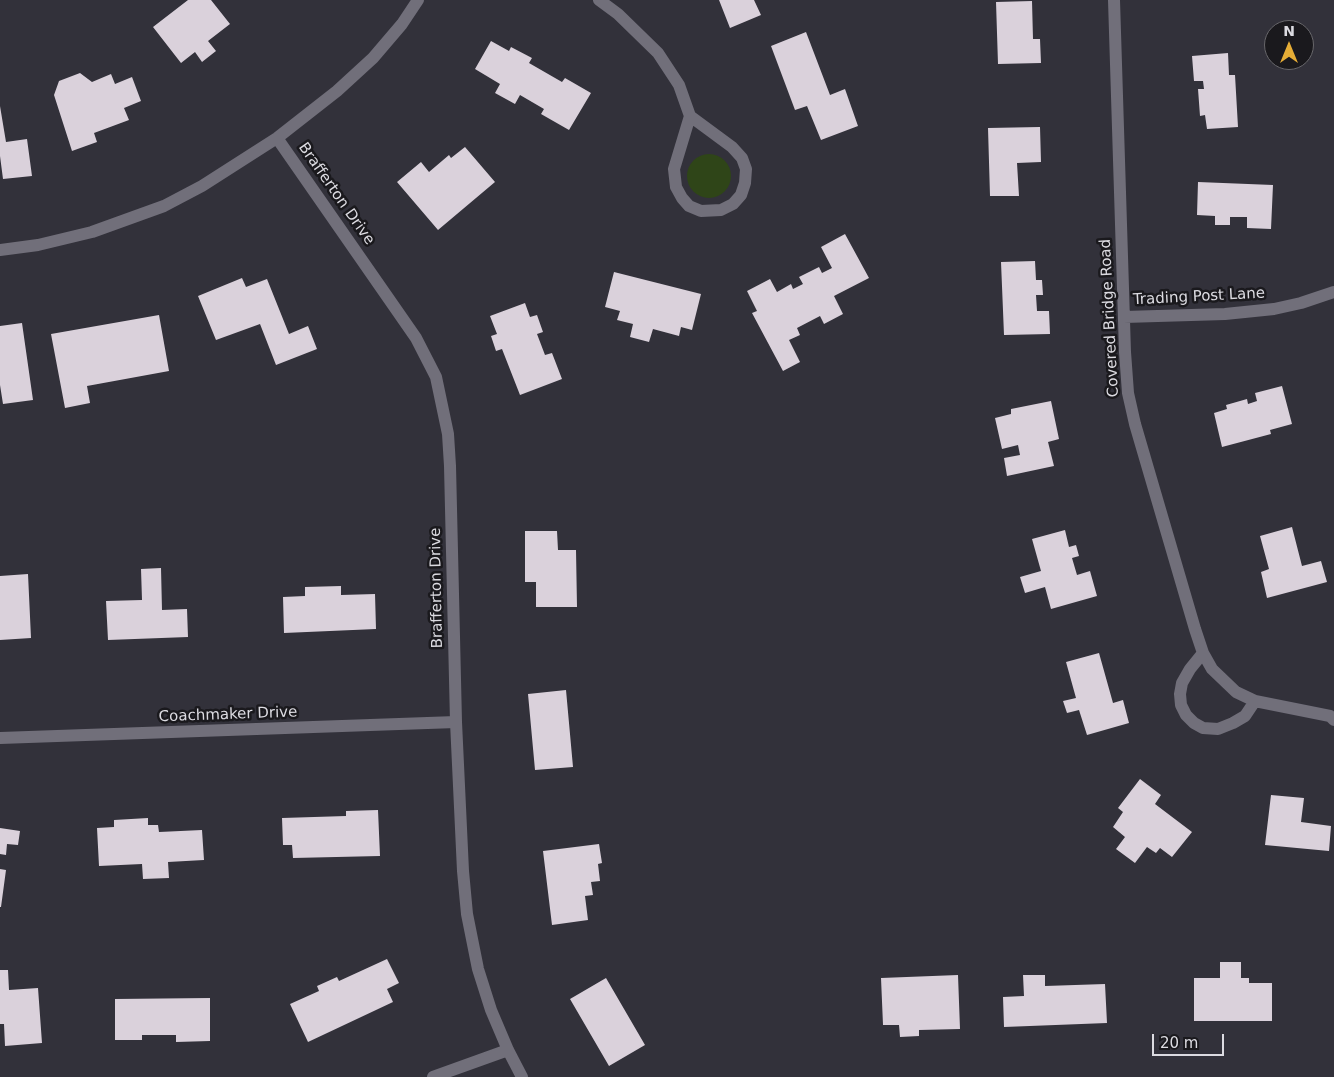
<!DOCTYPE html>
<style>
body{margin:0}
#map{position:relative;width:1334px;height:1077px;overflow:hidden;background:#32313a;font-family:"DejaVu Sans",sans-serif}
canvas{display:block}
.north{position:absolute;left:1264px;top:20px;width:50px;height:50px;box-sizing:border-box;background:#1a191d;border:1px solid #68676b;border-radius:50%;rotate:0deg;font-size:14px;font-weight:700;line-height:20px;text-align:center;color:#dcdbe1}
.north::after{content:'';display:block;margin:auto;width:18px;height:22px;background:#e6ad36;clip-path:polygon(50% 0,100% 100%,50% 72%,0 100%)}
.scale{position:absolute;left:1152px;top:1034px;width:72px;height:22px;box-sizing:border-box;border:2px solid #dcdbe1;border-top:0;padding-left:6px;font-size:15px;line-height:18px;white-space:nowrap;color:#dcdbe1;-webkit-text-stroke:4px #1a191d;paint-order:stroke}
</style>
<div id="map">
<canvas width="1334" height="1077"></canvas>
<div class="north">N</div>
<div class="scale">20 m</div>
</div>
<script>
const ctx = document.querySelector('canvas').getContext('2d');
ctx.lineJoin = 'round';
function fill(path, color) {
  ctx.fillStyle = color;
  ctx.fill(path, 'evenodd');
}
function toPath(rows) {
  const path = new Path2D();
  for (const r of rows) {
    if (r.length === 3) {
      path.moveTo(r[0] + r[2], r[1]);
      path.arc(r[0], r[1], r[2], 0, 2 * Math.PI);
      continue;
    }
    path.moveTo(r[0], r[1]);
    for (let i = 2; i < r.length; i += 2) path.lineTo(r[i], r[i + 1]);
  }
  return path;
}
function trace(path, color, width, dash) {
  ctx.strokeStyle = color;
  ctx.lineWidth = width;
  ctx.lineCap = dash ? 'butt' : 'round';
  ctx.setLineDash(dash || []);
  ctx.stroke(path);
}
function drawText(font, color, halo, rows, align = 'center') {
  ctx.font = font + ' "DejaVu Sans",sans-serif';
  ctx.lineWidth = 5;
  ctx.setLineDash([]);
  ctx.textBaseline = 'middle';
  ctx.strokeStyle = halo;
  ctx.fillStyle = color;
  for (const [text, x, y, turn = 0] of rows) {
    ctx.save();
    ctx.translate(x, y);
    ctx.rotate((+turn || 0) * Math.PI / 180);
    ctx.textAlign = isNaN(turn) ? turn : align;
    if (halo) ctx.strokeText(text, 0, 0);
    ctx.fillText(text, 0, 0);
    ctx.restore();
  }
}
const green = toPath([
 [709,176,22]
]);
const building = toPath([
 [188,0,211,0,230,24,208,41,216,51,202,62,195,52,181,63,153,27],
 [719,0,754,0,761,15,730,28],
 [1032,1,1033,39,1040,39,1041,63,998,64,996,2],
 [806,32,830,95,845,89,858,126,821,140,807,106,795,110,771,46],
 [491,41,509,51,511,47,532,58,529,63,562,82,565,78,591,93,569,130,541,114,544,109,520,95,515,104,495,93,500,84,475,69],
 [1228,53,1229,75,1235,75,1238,127,1207,129,1205,115,1200,116,1198,89,1204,89,1203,81,1194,81,1192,56],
 [80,73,92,82,111,74,115,84,132,77,141,101,124,108,129,120,94,133,97,142,72,151,54,95,59,81],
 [0,106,6,142,27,139,32,176,3,179,0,156],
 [1040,127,1041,162,1017,163,1019,196,990,196,988,128],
 [465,147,495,182,438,230,397,182,421,162,429,172,449,155,451,158],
 [1198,182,1273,185,1271,229,1247,228,1247,217,1230,217,1230,225,1215,225,1215,216,1197,215],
 [845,234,869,278,834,296,843,314,824,324,820,316,797,328,800,335,789,340,800,362,783,371,752,313,757,311,747,291,770,279,777,292,791,284,793,289,803,284,799,277,819,267,822,273,832,268,821,247],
 [1035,261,1036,280,1042,280,1043,295,1036,295,1037,311,1049,311,1050,334,1004,335,1001,262],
 [614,272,701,294,692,330,681,327,679,336,653,329,649,342,630,337,633,324,617,320,620,311,605,307],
 [242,278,246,287,267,279,289,334,308,326,317,349,276,365,260,324,216,340,198,296],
 [525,303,530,317,537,315,543,332,537,334,545,355,552,353,562,379,520,395,502,349,496,351,491,336,497,334,490,316],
 [159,315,169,371,87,386,90,403,65,408,51,334],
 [22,323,33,400,3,404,0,385,0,326],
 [1282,386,1292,424,1270,430,1271,434,1222,447,1214,413,1227,409,1226,405,1247,399,1248,404,1257,401,1255,393],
 [1051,401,1059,439,1048,442,1054,466,1007,476,1004,458,1020,455,1018,445,1002,449,995,418,1011,414,1011,409],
 [1292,527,1302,566,1321,561,1327,582,1267,598,1261,572,1269,569,1260,536],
 [1065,530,1069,547,1076,545,1079,556,1072,558,1077,575,1090,571,1097,596,1051,609,1045,587,1025,593,1020,577,1041,571,1032,539],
 [525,531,557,531,558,550,576,550,577,607,536,607,536,582,525,582],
 [161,568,162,610,187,609,188,637,108,640,106,601,142,600,141,569],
 [28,574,31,638,0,640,0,576],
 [341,586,341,595,375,594,376,629,284,633,283,597,305,596,305,587],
 [1099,653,1113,703,1123,700,1129,723,1087,735,1079,710,1067,713,1063,701,1076,698,1066,662],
 [566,690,573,767,535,770,528,694],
 [1140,779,1161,795,1155,804,1192,832,1172,857,1160,848,1156,853,1147,847,1135,863,1116,849,1125,837,1113,827,1123,812,1118,808],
 [1271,795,1304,798,1301,822,1331,826,1329,851,1265,845],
 [378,810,380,856,293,858,292,845,283,845,282,818,346,816,346,811],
 [148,818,148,825,158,825,159,832,202,830,204,860,168,862,169,878,143,879,142,864,99,866,97,828,114,827,114,820],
 [0,828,20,831,18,845,7,844,6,855,0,854],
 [599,844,602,863,598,864,600,881,591,882,593,895,585,896,588,920,552,925,543,851],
 [0,869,6,870,1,907,0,907],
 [387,959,399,983,387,989,393,1002,308,1042,290,1004,319,991,317,986,337,977,339,981],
 [1220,962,1241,962,1241,978,1249,978,1249,983,1272,983,1272,1021,1194,1021,1194,978,1220,978],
 [0,970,8,970,9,990,38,988,42,1043,5,1046,4,1024,0,1024],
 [958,975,960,1029,919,1030,919,1036,900,1037,899,1025,883,1025,881,978],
 [1023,975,1045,975,1045,986,1105,984,1107,1023,1004,1027,1003,997,1024,996],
 [606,978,645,1045,609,1066,570,999],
 [210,998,210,1041,176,1042,176,1035,142,1035,142,1040,115,1040,115,999]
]);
const minor = toPath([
 [599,0,618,14,658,53,679,85,690,116,732,147,742,158,746,169,745,183,741,195,733,204,721,210,701,211,689,206,682,198,676,187,674,169,690,116],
 [1114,0,1125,352,1128,393,1135,424,1195,629,1203,653,1212,669,1236,692,1255,701,1330,716,1334,720],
 [277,138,416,338,436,377,448,434,450,466,456,722,463,871,467,914,478,969,491,1010,508,1050,522,1077],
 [0,250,38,245,92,232,164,206,202,186,277,138,337,91,373,58,402,24,418,0],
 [1124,317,1225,314,1274,309,1301,303,1334,292],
 [1203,653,1190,669,1182,683,1180,694,1181,705,1186,715,1194,723,1203,728,1218,729,1233,723,1245,716,1255,701],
 [0,738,456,722],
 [433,1077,508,1050]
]);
const streetNames = [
 ["Brafferton Drive",336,194,55],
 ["Trading Post Lane",1199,297,-3],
 ["Covered Bridge Road",1110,318,-93],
 ["Brafferton Drive",437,588,-91],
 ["Coachmaker Drive",228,715,-2]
];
fill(green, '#2f4518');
fill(building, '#dad1db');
trace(minor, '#716f7a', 12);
drawText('15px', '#dcdbe1', '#1a191d', streetNames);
</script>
